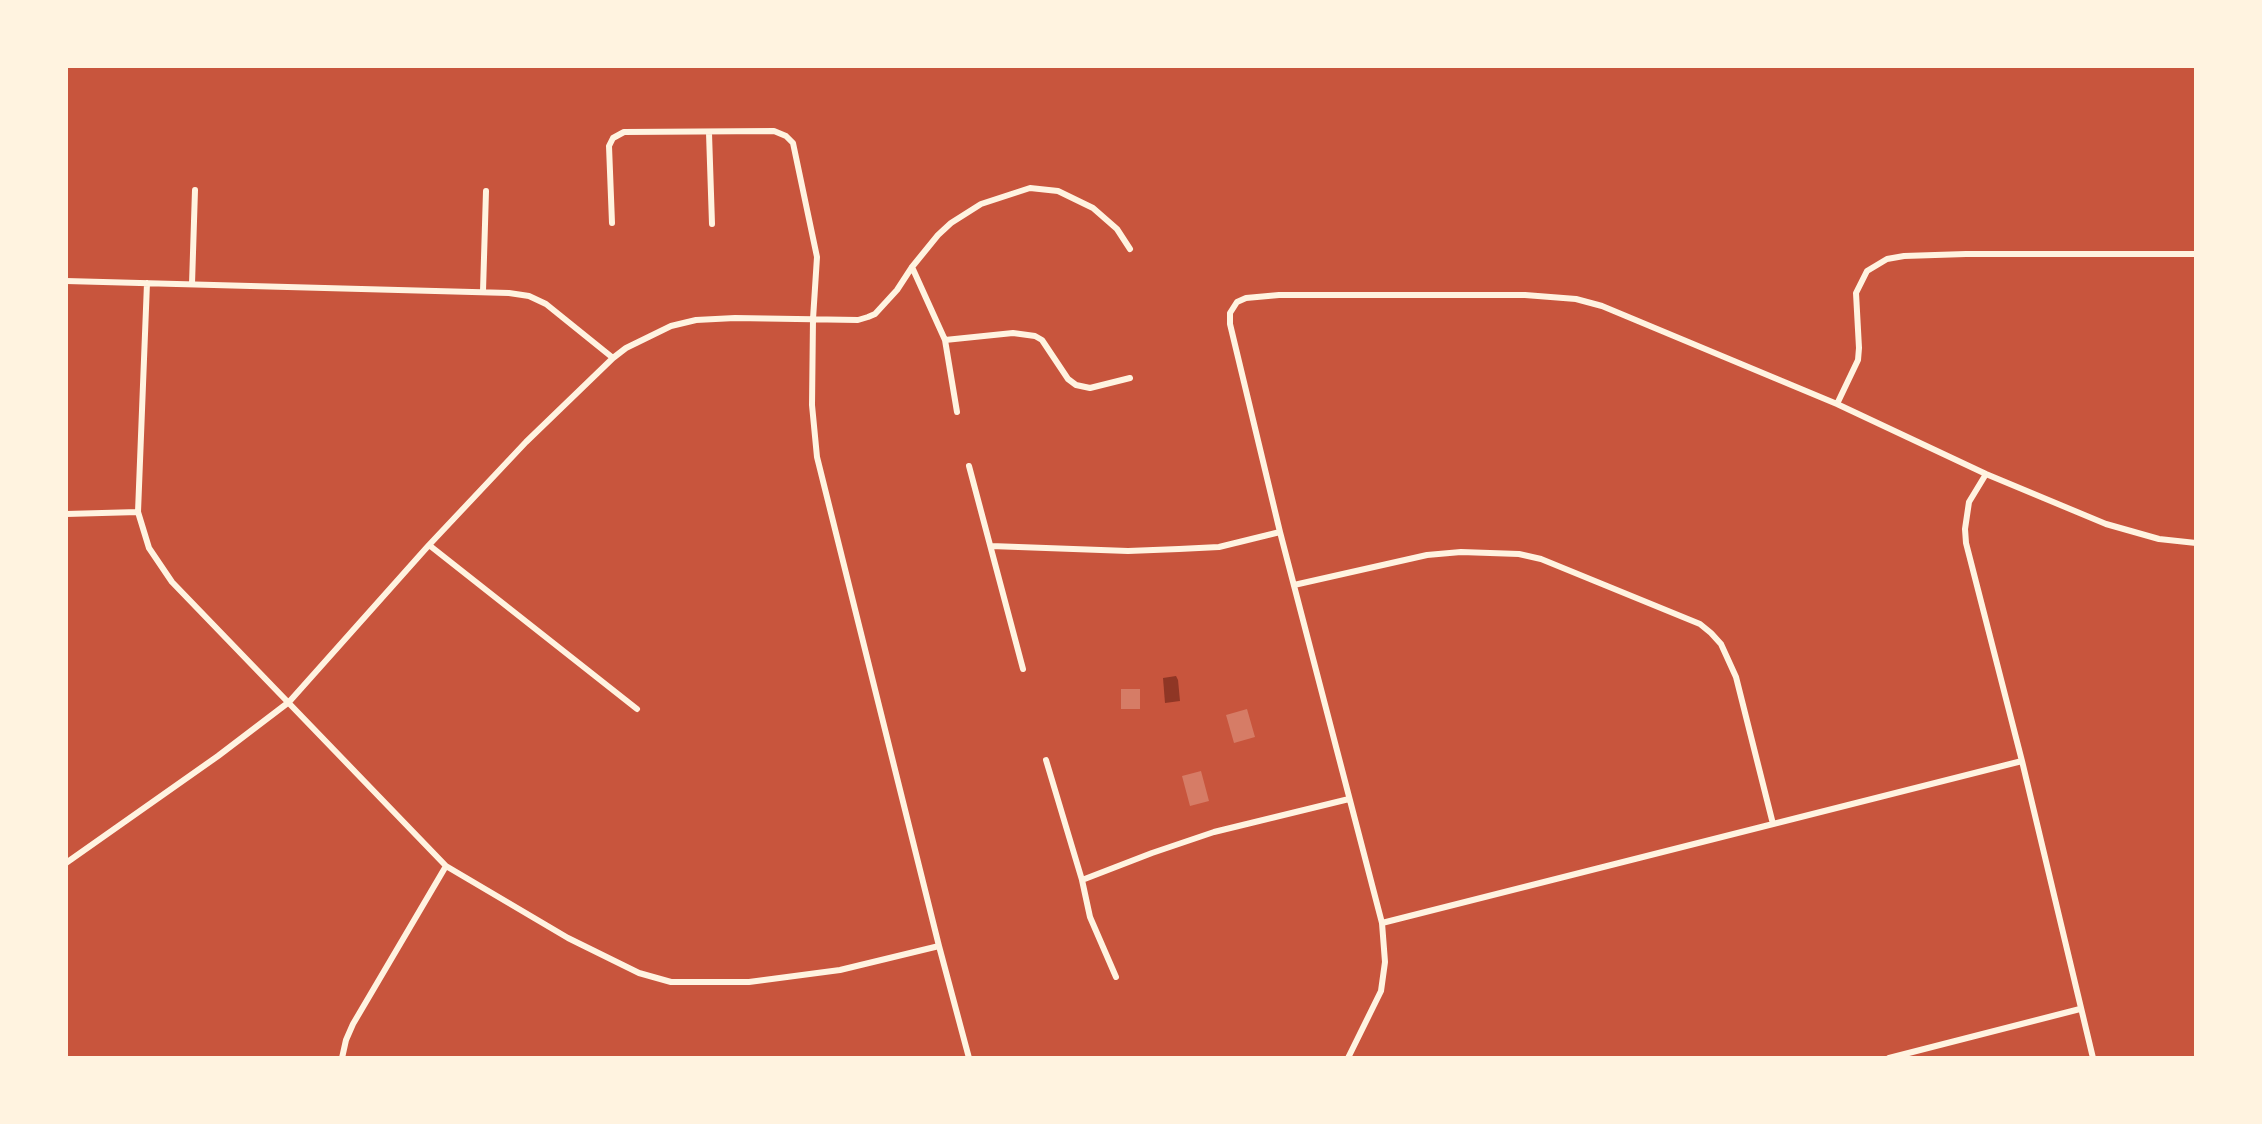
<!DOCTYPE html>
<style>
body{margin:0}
#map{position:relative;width:2262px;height:1124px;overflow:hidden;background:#c8553d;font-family:Lato,sans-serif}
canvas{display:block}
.frame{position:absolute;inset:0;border:68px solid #fff3e0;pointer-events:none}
</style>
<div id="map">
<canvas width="2262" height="1124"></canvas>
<div class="frame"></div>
</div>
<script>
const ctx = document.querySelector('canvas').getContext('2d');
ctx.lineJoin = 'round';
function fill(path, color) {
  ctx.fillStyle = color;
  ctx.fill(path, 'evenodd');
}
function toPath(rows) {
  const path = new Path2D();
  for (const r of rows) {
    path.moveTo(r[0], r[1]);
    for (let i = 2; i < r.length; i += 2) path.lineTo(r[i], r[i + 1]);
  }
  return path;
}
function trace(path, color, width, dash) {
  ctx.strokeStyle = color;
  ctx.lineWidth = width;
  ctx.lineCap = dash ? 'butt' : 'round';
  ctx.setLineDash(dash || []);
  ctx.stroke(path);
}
const water = toPath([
 [1176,676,1178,680,1180,701,1165,703,1163,678]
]);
const building = toPath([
 [1121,689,1140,689,1140,709,1121,709],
 [1247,709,1255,737,1234,743,1226,715],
 [1201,771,1209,801,1190,806,1182,776]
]);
const minor = toPath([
 [709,133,712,224],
 [612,223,609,146,613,138,624,132,774,131,786,136,793,143,817,257,813,319,812,405,817,457,939,946,969,1058],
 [912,267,945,340,957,412],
 [66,281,509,293,529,296,546,304,613,358],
 [147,283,138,512,149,548,172,582,446,866,568,938,639,973,671,982,749,982,840,970,939,946],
 [192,284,195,190],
 [483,291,486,191],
 [945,340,1013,333,1035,336,1042,340,1068,379,1076,385,1090,388,1130,378],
 [1837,404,1858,360,1859,348,1856,293,1867,271,1887,259,1904,256,1966,254,2196,254],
 [969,466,1023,669],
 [1986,474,1969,502,1965,529,1966,543,2022,761,2093,1058],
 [66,514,138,512],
 [429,545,637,709],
 [991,546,1128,551,1179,549,1219,547,1280,532],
 [1294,585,1427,555,1461,552,1519,554,1541,559,1700,624,1711,633,1721,644,1736,677,1773,824],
 [1046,760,1082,880,1090,917,1116,977],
 [66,863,218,756,289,702,429,545,526,442,613,358,626,348,671,326,696,320,735,318,858,320,868,317,875,314,897,290,912,267,938,235,951,223,981,204,1030,188,1058,191,1093,208,1117,229,1130,249],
 [1082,880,1152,853,1214,832,1349,799],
 [1382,923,2022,761],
 [342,1058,346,1040,353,1024,446,866],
 [1348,1058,1381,991,1385,962,1382,923,1280,532,1230,324,1230,313,1237,302,1246,298,1279,295,1525,295,1576,299,1602,306,1837,404,1986,474,2106,524,2159,539,2196,543],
 [1889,1058,2080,1009]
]);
fill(water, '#8f3625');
fill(building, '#d67c66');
trace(minor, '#fff3e0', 6);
</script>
